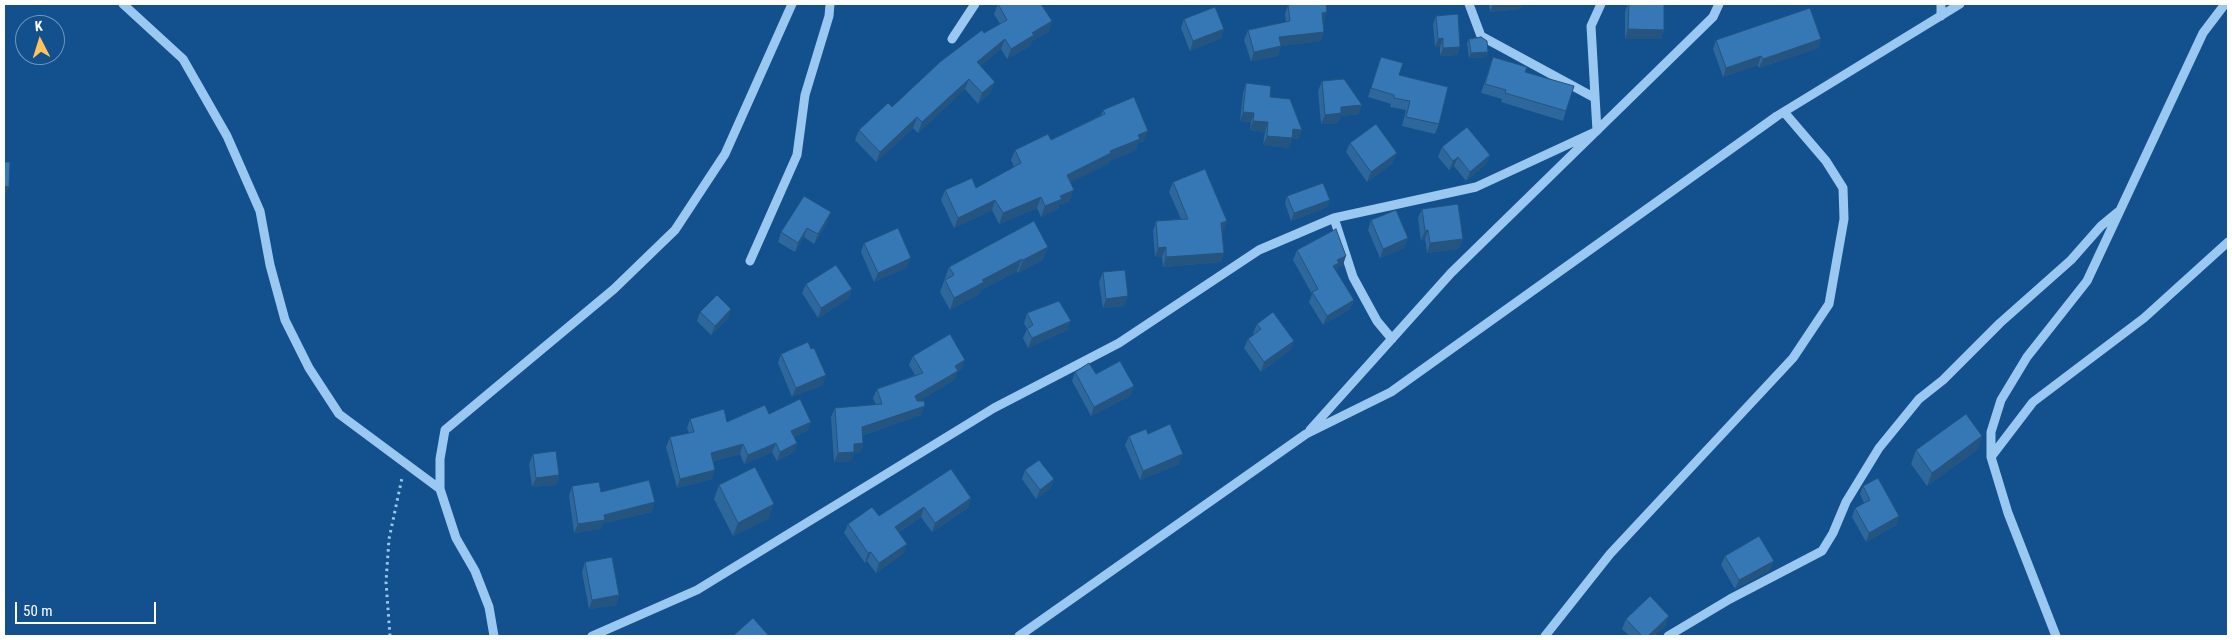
<!DOCTYPE html>
<style>
body{margin:0}
#map{position:relative;width:2232px;height:640px;overflow:hidden;background:#12518d;font-family:"Roboto Condensed",sans-serif}
canvas{display:block}
.frame{position:absolute;inset:0;border:5px solid #fff;pointer-events:none}
.north{position:absolute;left:15px;top:15px;width:50px;height:50px;box-sizing:border-box;background:#12518d;border:1px solid #7197bb;border-radius:50%;rotate:355deg;font-size:14px;font-weight:700;line-height:20px;text-align:center;color:#fff}
.north::after{content:'';display:block;margin:auto;width:18px;height:22px;background:#ffc45b;clip-path:polygon(50% 0,100% 100%,50% 72%,0 100%)}
.scale{position:absolute;left:15px;top:602px;width:141px;height:22px;box-sizing:border-box;border:2px solid #fff;border-top:0;padding-left:6px;font-size:15px;line-height:18px;white-space:nowrap;color:#fff;-webkit-text-stroke:4px #12518d;paint-order:stroke}
</style>
<div id="map">
<canvas width="2232" height="640"></canvas>
<div class="frame"></div>
<div class="north">K</div>
<div class="scale">50 m</div>
</div>
<script>
const ctx = document.querySelector('canvas').getContext('2d');
ctx.lineJoin = 'round';
function toPath(rows) {
  const path = new Path2D();
  for (const r of rows) {
    path.moveTo(r[0], r[1]);
    for (let i = 2; i < r.length; i += 2) path.lineTo(r[i], r[i + 1]);
  }
  return path;
}
function trace(path, color, width, dash) {
  ctx.strokeStyle = color;
  ctx.lineWidth = width;
  ctx.lineCap = dash ? 'butt' : 'round';
  ctx.setLineDash(dash || []);
  ctx.stroke(path);
}
function fill(path, color) {
  ctx.fillStyle = color;
  ctx.fill(path, 'evenodd');
}
const path = toPath([
 [390,636,386,582,389,539,402,478]
]);
const minor = toPath([
 [123,4,183,59,227,136,260,211,270,265,285,320,309,368,339,414,440,489],
 [1469,4,1481,36,1595,98],
 [1941,16,1941,4],
 [952,39,975,4],
 [1334,218,1353,277,1377,321,1392,339],
 [750,261,797,155,805,95,829,16,830,4],
 [1310,430,1451,273,1713,17,1719,4],
 [1991,457,2033,402,2144,318,2228,242],
 [494,636,489,607,475,571,456,538,440,489,440,459,445,430,614,289,675,230,725,154,792,4],
 [592,636,697,590,994,408,1119,343,1259,250,1334,218,1476,187,1597,131,1591,26,1601,4],
 [1019,636,1306,434,1391,392,1777,116,1960,4],
 [1545,636,1610,554,1793,358,1829,304,1844,219,1843,188,1826,161,1784,112],
 [1668,636,1730,599,1822,551,1833,533,1846,502,1879,448,1919,399,1943,380,2000,323,2071,260,2101,226,2118,212],
 [2056,636,2008,513,1991,457,1991,432,2001,400,2027,357,2087,281,2203,33,2225,4]
]);
const wall = toPath([
 [998,4,1052,21,1048,32,1032,41,1030,46,1007,59,1001,49,980,66,991,92,978,104,965,89,918,133,913,128,876,162,855,140,859,130,892,107,1000,24,994,14],
 [1489,4,1522,4,1520,9,1490,12],
 [1628,4,1664,4,1664,30,1661,39,1625,39,1625,12],
 [1288,5,1324,22,1323,22,1324,32,1321,41,1281,46,1278,56,1251,61,1244,40,1248,30,1286,22,1285,14],
 [1436,16,1460,47,1457,55,1440,56,1440,47,1435,47,1433,24],
 [1184,19,1224,29,1221,38,1190,51,1181,28],
 [1469,39,1488,52,1486,57,1469,58,1467,43],
 [1821,39,1818,48,1759,68,1758,65,1723,77,1713,49,1716,40],
 [1381,57,1399,75,1439,124,1435,134,1402,126,1406,110,1390,107,1391,104,1368,97],
 [1493,57,1525,72,1566,111,1563,121,1501,102,1502,99,1481,93],
 [1322,81,1359,114,1341,116,1338,123,1321,124,1318,91],
 [1246,83,1270,97,1299,139,1292,138,1289,148,1263,145,1265,132,1250,130,1251,122,1240,121,1243,93],
 [1103,110,1144,141,1138,143,1136,150,1109,161,1108,164,1070,182,1070,201,1059,205,1058,209,1041,217,1037,208,999,224,992,210,954,228,941,200,945,190,976,188,1014,167,1011,160,1015,150,1051,140,1101,115],
 [1350,143,1393,163,1367,182,1346,152],
 [1442,147,1490,155,1486,164,1466,181,1454,166,1449,170,1438,157],
 [1173,182,1227,221,1224,230,1222,231,1224,253,1221,262,1163,267,1162,257,1155,257,1153,231,1156,221,1181,219,1169,192],
 [1287,196,1330,200,1327,207,1291,221,1285,203],
 [1422,209,1463,239,1459,249,1427,253,1425,239,1421,241,1418,218],
 [1371,220,1408,238,1404,248,1380,258,1368,230],
 [1034,221,1043,260,1018,273,1017,271,981,290,979,294,950,310,940,292,949,267],
 [828,222,814,244,804,237,795,252,778,242,781,232],
 [864,243,907,267,874,282,861,252],
 [1297,250,1343,265,1337,268,1336,271,1354,300,1350,309,1323,325,1309,302,1312,294,1293,260],
 [1103,272,1128,296,1124,306,1103,308,1099,282],
 [806,284,852,289,848,299,818,318,802,293],
 [731,309,728,318,711,335,697,321,700,312],
 [1027,313,1071,321,1067,330,1028,348,1023,338,1027,329,1024,323],
 [1257,324,1294,341,1290,350,1261,372,1244,348,1248,339,1254,334,1253,333],
 [781,354,823,385,792,397,778,363],
 [913,356,962,369,957,372,954,380,919,401,921,415,863,435,863,443,860,452,854,453,851,461,834,462,831,417,835,408,876,405,873,398,877,389,915,375,909,365],
 [1075,372,1096,374,1134,386,1130,396,1091,416,1072,381],
 [769,414,811,422,807,431,794,437,797,443,794,452,777,461,772,452,744,464,740,454,713,461,712,479,677,488,666,447,670,437,689,433,687,428,690,419,727,422],
 [1148,434,1179,464,1140,480,1125,445,1129,436],
 [1982,436,1977,450,1927,486,1911,464,1916,450],
 [533,454,559,475,556,485,532,487,529,464],
 [1025,470,1054,479,1050,489,1036,499,1022,479],
 [719,485,769,518,733,536,714,499],
 [572,486,601,492,652,512,604,523,601,529,574,533,569,496],
 [1863,486,1899,516,1896,525,1866,542,1852,517,1855,508,1864,503,1860,494],
 [971,498,968,508,932,532,921,517,899,532,904,553,876,573,867,561,865,563,844,533,848,524,879,516],
 [1725,556,1770,570,1735,589,1721,565],
 [585,562,619,595,616,605,589,609,582,572],
 [1669,616,1665,626,1654,636,1630,636,1622,629,1626,619]
]);
const shadedWall = toPath([
 [1493,4,1522,4,1520,9,1490,12],
 [1327,12,1324,22,1319,23,1322,13],
 [1052,21,1048,32,1032,41,1030,46,1007,59,1011,49,1032,33],
 [1224,29,1221,38,1190,51,1193,41],
 [1628,29,1664,30,1661,39,1625,39],
 [1324,32,1321,41,1276,47,1279,37],
 [1443,38,1440,47,1435,47,1438,39],
 [1005,39,1001,49,973,72,977,62],
 [1821,39,1818,48,1759,68,1763,59],
 [1281,46,1278,56,1251,61,1254,52],
 [1460,47,1457,55,1440,56,1443,48],
 [1488,52,1486,57,1469,58,1471,53],
 [1761,56,1758,65,1723,77,1726,68],
 [969,79,965,89,918,133,922,122],
 [995,82,991,92,978,104,982,93],
 [1362,105,1359,114,1341,116,1338,123,1321,124,1325,115,1341,107],
 [1243,112,1254,113,1251,122,1240,121],
 [917,117,913,128,876,162,880,152],
 [1253,121,1268,122,1265,132,1250,130],
 [1293,129,1302,130,1299,139,1292,138,1289,148,1263,145,1267,136],
 [1148,131,1144,141,1138,143,1136,150,1109,161,1108,164,1063,186,1067,175,1110,151,1138,135],
 [1397,153,1393,163,1367,182,1371,172],
 [1490,155,1486,164,1466,181,1470,172],
 [1458,157,1454,166,1449,170,1453,161],
 [4,186,9,187,5,196,4,196],
 [1074,190,1070,201,1059,205,1058,209,1041,217,1045,206,1060,196],
 [1041,197,1037,208,999,224,1003,213],
 [995,200,992,210,954,228,958,218],
 [1330,200,1327,207,1291,221,1294,213],
 [831,212,828,222,814,244,818,234],
 [1227,221,1224,230,1218,233,1221,223],
 [807,228,804,237,795,252,798,243],
 [1428,230,1425,239,1421,241,1425,231],
 [1408,238,1404,248,1380,258,1383,249],
 [1463,239,1459,249,1427,253,1430,243],
 [1048,247,1043,260,1018,273,1023,260],
 [1166,247,1162,257,1155,257,1158,248],
 [1224,253,1221,262,1163,267,1166,257],
 [1346,256,1343,265,1337,268,1335,272,1333,266,1337,260],
 [911,258,907,267,874,282,878,273],
 [1022,259,1017,271,981,290,979,294,950,310,954,298,982,280],
 [852,289,848,299,818,318,821,308],
 [1128,296,1124,306,1103,308,1106,299],
 [1354,300,1350,309,1323,325,1327,316],
 [731,309,728,318,711,335,715,326],
 [1071,321,1067,330,1028,348,1032,338],
 [1294,341,1290,350,1261,372,1264,362],
 [965,360,962,369,957,372,954,380,912,406,915,396,955,366],
 [826,375,823,385,792,397,796,388],
 [1134,386,1130,396,1091,416,1094,407],
 [925,406,921,415,859,436,862,427],
 [811,422,807,431,788,440,791,431],
 [1982,436,1977,450,1927,486,1932,473],
 [776,443,772,452,744,464,748,455],
 [797,443,794,452,777,461,780,452],
 [863,443,860,452,854,453,851,461,834,462,838,453,854,444],
 [743,444,740,454,707,462,711,453],
 [1183,454,1179,464,1140,480,1143,471],
 [715,470,712,479,677,488,680,479],
 [559,475,556,485,532,487,536,478],
 [1054,479,1050,489,1036,499,1040,490],
 [971,498,968,508,932,532,935,523],
 [655,502,652,512,604,523,601,529,574,533,578,524,604,515],
 [774,504,769,518,733,536,738,523],
 [924,507,921,517,892,536,895,527],
 [1899,516,1896,525,1866,542,1869,533],
 [907,544,904,553,876,573,879,563],
 [871,552,867,561,865,563,868,553],
 [1774,561,1770,570,1735,589,1739,580],
 [619,595,616,605,589,609,592,600],
 [1669,616,1665,626,1654,636,1648,636]
]);
const building = toPath([
 [998,4,1041,4,1052,21,1032,33,1034,35,1011,49,1005,39,977,62,995,82,982,93,969,79,922,122,917,117,880,152,859,130,888,103,892,107,940,62,982,30,984,33,1007,20,998,4],
 [1295,4,1326,4,1327,12,1322,13,1324,32,1279,37,1281,46,1254,52,1248,30,1290,21,1288,5,1295,4],
 [1629,4,1664,4,1664,30,1628,29,1629,4],
 [1215,7,1224,29,1193,41,1184,19,1215,7],
 [1810,8,1821,39,1763,59,1761,56,1726,68,1716,40,1810,8],
 [1458,14,1460,47,1443,48,1443,38,1438,39,1436,16,1458,14],
 [1481,37,1487,41,1488,52,1471,53,1469,39,1481,37],
 [1381,57,1403,63,1399,75,1448,87,1439,124,1406,117,1410,101,1394,98,1394,95,1371,88,1381,57],
 [1493,57,1527,67,1525,72,1574,86,1566,111,1505,93,1506,90,1485,84,1493,57],
 [1344,79,1362,105,1341,107,1341,113,1325,115,1322,81,1344,79],
 [1246,83,1271,86,1270,97,1290,99,1302,130,1293,129,1292,138,1267,136,1268,122,1253,121,1254,113,1243,112,1246,83],
 [1134,97,1148,131,1138,135,1140,139,1110,151,1111,153,1067,175,1074,190,1060,196,1062,199,1045,206,1041,197,1003,213,995,200,958,218,945,190,972,178,976,188,1021,163,1015,150,1048,134,1051,140,1105,114,1103,110,1134,97],
 [1376,124,1397,153,1371,172,1350,143,1376,124],
 [1467,127,1490,155,1470,172,1458,157,1453,161,1442,147,1467,127],
 [4,162,10,162,9,187,4,186,4,162],
 [1205,169,1227,221,1221,223,1224,253,1166,257,1166,247,1158,248,1156,221,1188,219,1173,182,1205,169],
 [1323,183,1330,200,1294,213,1287,196,1323,183],
 [804,196,831,212,818,234,807,228,798,243,781,232,804,196],
 [1458,204,1463,239,1430,243,1428,230,1425,231,1422,209,1458,204],
 [1396,210,1408,238,1383,249,1371,220,1396,210],
 [1034,221,1048,247,1023,260,1022,259,982,280,984,282,954,298,945,280,954,275,949,267,1034,221],
 [898,228,911,258,878,273,864,243,898,228],
 [1336,229,1346,256,1337,260,1339,263,1333,266,1354,300,1327,316,1312,292,1318,289,1297,250,1336,229],
 [836,265,852,289,821,308,806,284,836,265],
 [1125,270,1128,296,1106,299,1103,272,1125,270],
 [717,295,731,309,715,326,700,312,717,295],
 [1059,301,1071,321,1032,338,1027,329,1033,325,1027,313,1059,301],
 [1273,312,1294,341,1264,362,1248,339,1261,329,1257,324,1273,312],
 [950,334,965,360,955,366,958,371,915,396,917,401,924,401,925,406,862,427,863,443,854,444,854,452,838,453,835,408,882,404,877,389,923,373,913,356,950,334],
 [808,342,811,349,814,348,826,375,796,388,781,354,808,342],
 [1120,361,1134,386,1094,407,1075,372,1089,363,1096,374,1120,361],
 [800,399,811,422,791,431,797,443,780,452,776,443,748,455,743,444,711,453,715,470,680,479,670,437,694,432,690,419,724,409,727,422,765,405,769,414,800,399],
 [1966,414,1982,436,1932,473,1916,450,1966,414],
 [1170,424,1183,454,1143,471,1129,436,1146,429,1148,434,1170,424],
 [556,451,559,475,536,478,533,454,556,451],
 [1039,460,1054,479,1040,490,1025,470,1039,460],
 [755,467,774,504,738,523,719,485,755,467],
 [951,469,971,498,935,523,924,507,895,527,907,544,879,563,871,552,868,553,848,524,872,507,879,516,951,469],
 [1878,478,1899,516,1869,533,1855,508,1870,500,1863,486,1878,478],
 [649,480,655,502,604,515,605,520,578,524,572,486,599,482,601,492,649,480],
 [1759,536,1774,561,1739,580,1725,556,1759,536],
 [612,557,619,595,592,600,585,562,612,557],
 [1650,596,1669,616,1648,636,1642,636,1626,619,1650,596],
 [753,618,769,636,733,636,753,618]
]);
trace(path, '#9bc8f1', 3, [2.5, 4]);
trace(minor, '#9bc8f1', 9);
fill(wall, '#2e679c');
fill(shadedWall, '#25547f');
fill(building, '#3578b5');
trace(building, '#25547f', 1);
</script>
